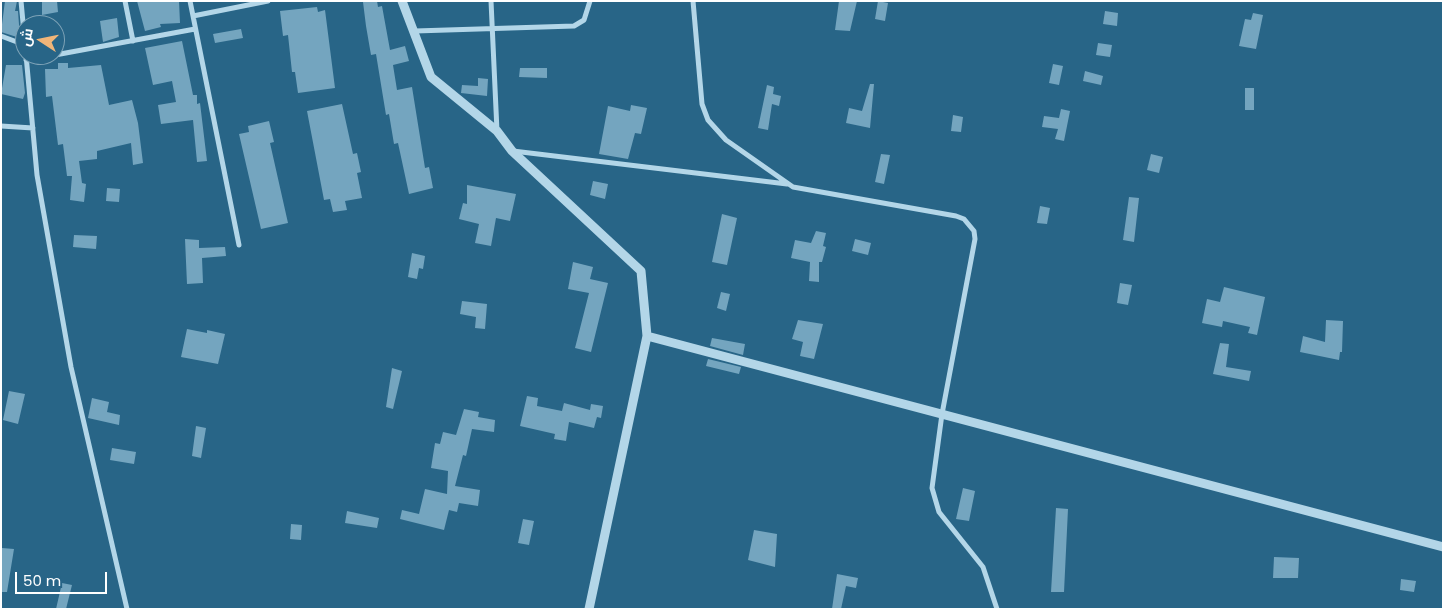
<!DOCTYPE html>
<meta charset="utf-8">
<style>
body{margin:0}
#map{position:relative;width:1444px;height:610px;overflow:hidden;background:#286587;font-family:Poppins,Cairo,sans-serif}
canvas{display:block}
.frame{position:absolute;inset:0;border:2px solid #fff;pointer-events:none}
.north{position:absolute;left:15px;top:15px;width:50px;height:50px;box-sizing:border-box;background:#286587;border:1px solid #7ea3b7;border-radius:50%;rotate:281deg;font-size:14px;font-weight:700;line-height:20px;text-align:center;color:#fff}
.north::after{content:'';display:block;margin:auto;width:18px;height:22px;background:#f0b579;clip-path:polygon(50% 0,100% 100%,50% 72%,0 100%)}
.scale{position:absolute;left:15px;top:572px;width:92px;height:22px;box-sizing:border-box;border:2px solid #fff;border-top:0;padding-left:6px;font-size:15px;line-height:18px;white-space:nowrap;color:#fff;-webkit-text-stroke:4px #286587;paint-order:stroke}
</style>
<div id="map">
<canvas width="1444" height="610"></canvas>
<div class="frame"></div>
<div class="north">ش</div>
<div class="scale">50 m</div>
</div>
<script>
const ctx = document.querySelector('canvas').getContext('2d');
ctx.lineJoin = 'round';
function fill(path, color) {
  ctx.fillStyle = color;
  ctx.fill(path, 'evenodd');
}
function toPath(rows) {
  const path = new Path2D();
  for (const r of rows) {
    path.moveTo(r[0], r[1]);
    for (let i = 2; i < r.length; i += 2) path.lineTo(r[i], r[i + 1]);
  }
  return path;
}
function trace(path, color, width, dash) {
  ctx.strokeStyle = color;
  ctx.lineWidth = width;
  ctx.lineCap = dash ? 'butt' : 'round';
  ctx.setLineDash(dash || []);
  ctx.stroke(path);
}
const building = toPath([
 [5,1,17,1,15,11,18,11,20,38,1,32],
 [42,1,57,1,58,12,42,15],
 [137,1,179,1,180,23,160,24,161,27,145,31],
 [377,1,378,7,382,6,390,50,405,46,409,61,393,65,397,90,412,87,425,168,429,167,433,188,409,194,398,143,394,144,389,114,386,115,376,54,371,55,366,26,363,2],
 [839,1,857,1,850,31,835,30],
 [878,1,888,3,885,21,875,19],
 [317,7,318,12,325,10,335,88,298,93,295,72,292,72,288,35,283,36,280,11],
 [1105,11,1118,13,1117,26,1103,24],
 [1253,13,1263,15,1256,49,1239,46,1245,19,1251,20],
 [117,18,119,37,103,42,100,21],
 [241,29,243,38,215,43,213,34],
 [182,41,193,95,197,95,197,104,200,103,207,161,197,162,193,120,161,124,158,105,176,102,172,81,153,85,145,48],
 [1098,43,1112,45,1110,57,1096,55],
 [58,63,68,63,68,68,101,65,109,105,132,100,138,123,143,163,133,165,131,143,97,151,97,159,79,161,82,183,86,184,84,202,70,200,72,176,67,176,63,144,58,145,52,96,46,97,45,69,58,69],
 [1053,64,1063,66,1059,85,1049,83],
 [6,65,22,65,25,93,23,99,1,94],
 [520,68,547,68,547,78,519,77],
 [1085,71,1103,76,1101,85,1083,81],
 [478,78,488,79,487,96,461,93,462,85,478,86],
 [870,84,874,84,870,128,846,123,849,108,862,111],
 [767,85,774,87,773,94,781,96,779,106,772,104,768,130,758,128],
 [1245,88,1254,88,1254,110,1245,110],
 [342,104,353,154,357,153,361,172,357,173,362,198,345,201,347,210,333,212,330,199,324,200,307,111],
 [631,105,647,108,641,134,635,133,628,159,599,154,608,106,630,111],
 [1061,109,1070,111,1064,141,1055,139,1058,129,1042,127,1044,116,1059,118],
 [953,115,963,117,961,132,951,131],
 [269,121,274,142,270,143,288,223,261,229,239,134,249,132,248,126],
 [881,154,890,155,884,184,875,182],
 [1151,154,1163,157,1159,173,1147,170],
 [593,181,608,184,605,199,590,195],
 [467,185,516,194,510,221,496,218,491,246,475,243,479,224,459,219,463,203,467,204],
 [107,188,120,189,119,202,106,201],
 [1129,197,1139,198,1134,242,1123,240],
 [1040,206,1050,208,1047,224,1037,223],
 [722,214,737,218,727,265,712,262],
 [816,231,826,233,823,246,826,247,822,262,819,262,819,282,809,281,810,262,791,258,795,240,811,243],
 [74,235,97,236,96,249,73,247],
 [185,239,199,240,199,248,225,247,226,256,202,258,203,283,187,284],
 [855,239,871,243,868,255,852,251],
 [412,253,425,256,423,269,419,268,417,279,408,277],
 [573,262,593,267,590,279,608,283,591,352,575,348,589,293,568,289],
 [1120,283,1132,285,1128,305,1117,303],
 [1224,287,1265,297,1257,335,1248,333,1250,327,1223,321,1222,327,1202,323,1207,299,1220,302],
 [721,292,730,294,726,311,717,308],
 [462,301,487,304,485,329,475,328,476,317,460,314],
 [798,320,823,324,814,359,800,356,803,342,792,339],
 [1326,320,1343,321,1342,352,1340,352,1339,360,1300,352,1303,336,1325,342],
 [187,329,207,333,207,330,225,334,218,364,181,357],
 [712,338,745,344,743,355,710,346],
 [1220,343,1229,344,1226,367,1251,371,1249,381,1213,374],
 [708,359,741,367,739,374,706,366],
 [392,368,402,371,393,409,386,407],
 [9,391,25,394,18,424,3,420],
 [527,396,538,398,537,406,562,411,564,403,590,410,591,404,603,406,601,418,597,417,594,428,569,422,566,441,554,439,555,434,520,426],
 [92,398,109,402,107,412,120,415,119,425,88,418],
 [464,409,479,412,478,417,495,420,494,432,472,429,466,456,463,455,455,486,480,490,478,506,459,503,457,512,449,510,444,530,400,519,402,510,419,514,425,489,447,494,448,471,431,468,435,443,440,444,443,432,456,435],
 [196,426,206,428,201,458,192,456],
 [112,448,136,452,134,464,110,460],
 [963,488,975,491,969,521,956,519],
 [1056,508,1068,509,1064,592,1051,592],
 [347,511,379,518,377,528,345,523],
 [523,519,534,521,529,545,518,543],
 [291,524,302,525,301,540,290,539],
 [754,530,777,534,775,567,748,560],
 [2,548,14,549,7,592,1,592],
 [1274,557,1299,558,1298,578,1273,578],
 [837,574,858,578,856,588,846,586,841,609,832,609],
 [1401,579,1416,581,1414,592,1400,590],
 [62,583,72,585,66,609,56,609]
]);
const minor = toPath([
 [21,1,25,44],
 [125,1,133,41],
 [190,1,239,245],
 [491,1,497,131],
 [693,1,702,104,708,120,726,140,793,187,956,216,964,219,974,231,975,239,942,414,932,488,939,512,983,567,997,609],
 [193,16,268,1],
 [415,31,574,26,584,20,590,1],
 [1,36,25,45],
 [26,55,37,175,71,367,127,609],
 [55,55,195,29],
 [26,60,55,55],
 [1,126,33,128],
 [513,151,787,184]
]);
const tertiary = toPath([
 [402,1,431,77,497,131,512,151,641,271,647,336,589,609],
 [647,336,1443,547]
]);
fill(building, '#74a5bf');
trace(minor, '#b3d6e8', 5);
trace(tertiary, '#b3d6e8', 9);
</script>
